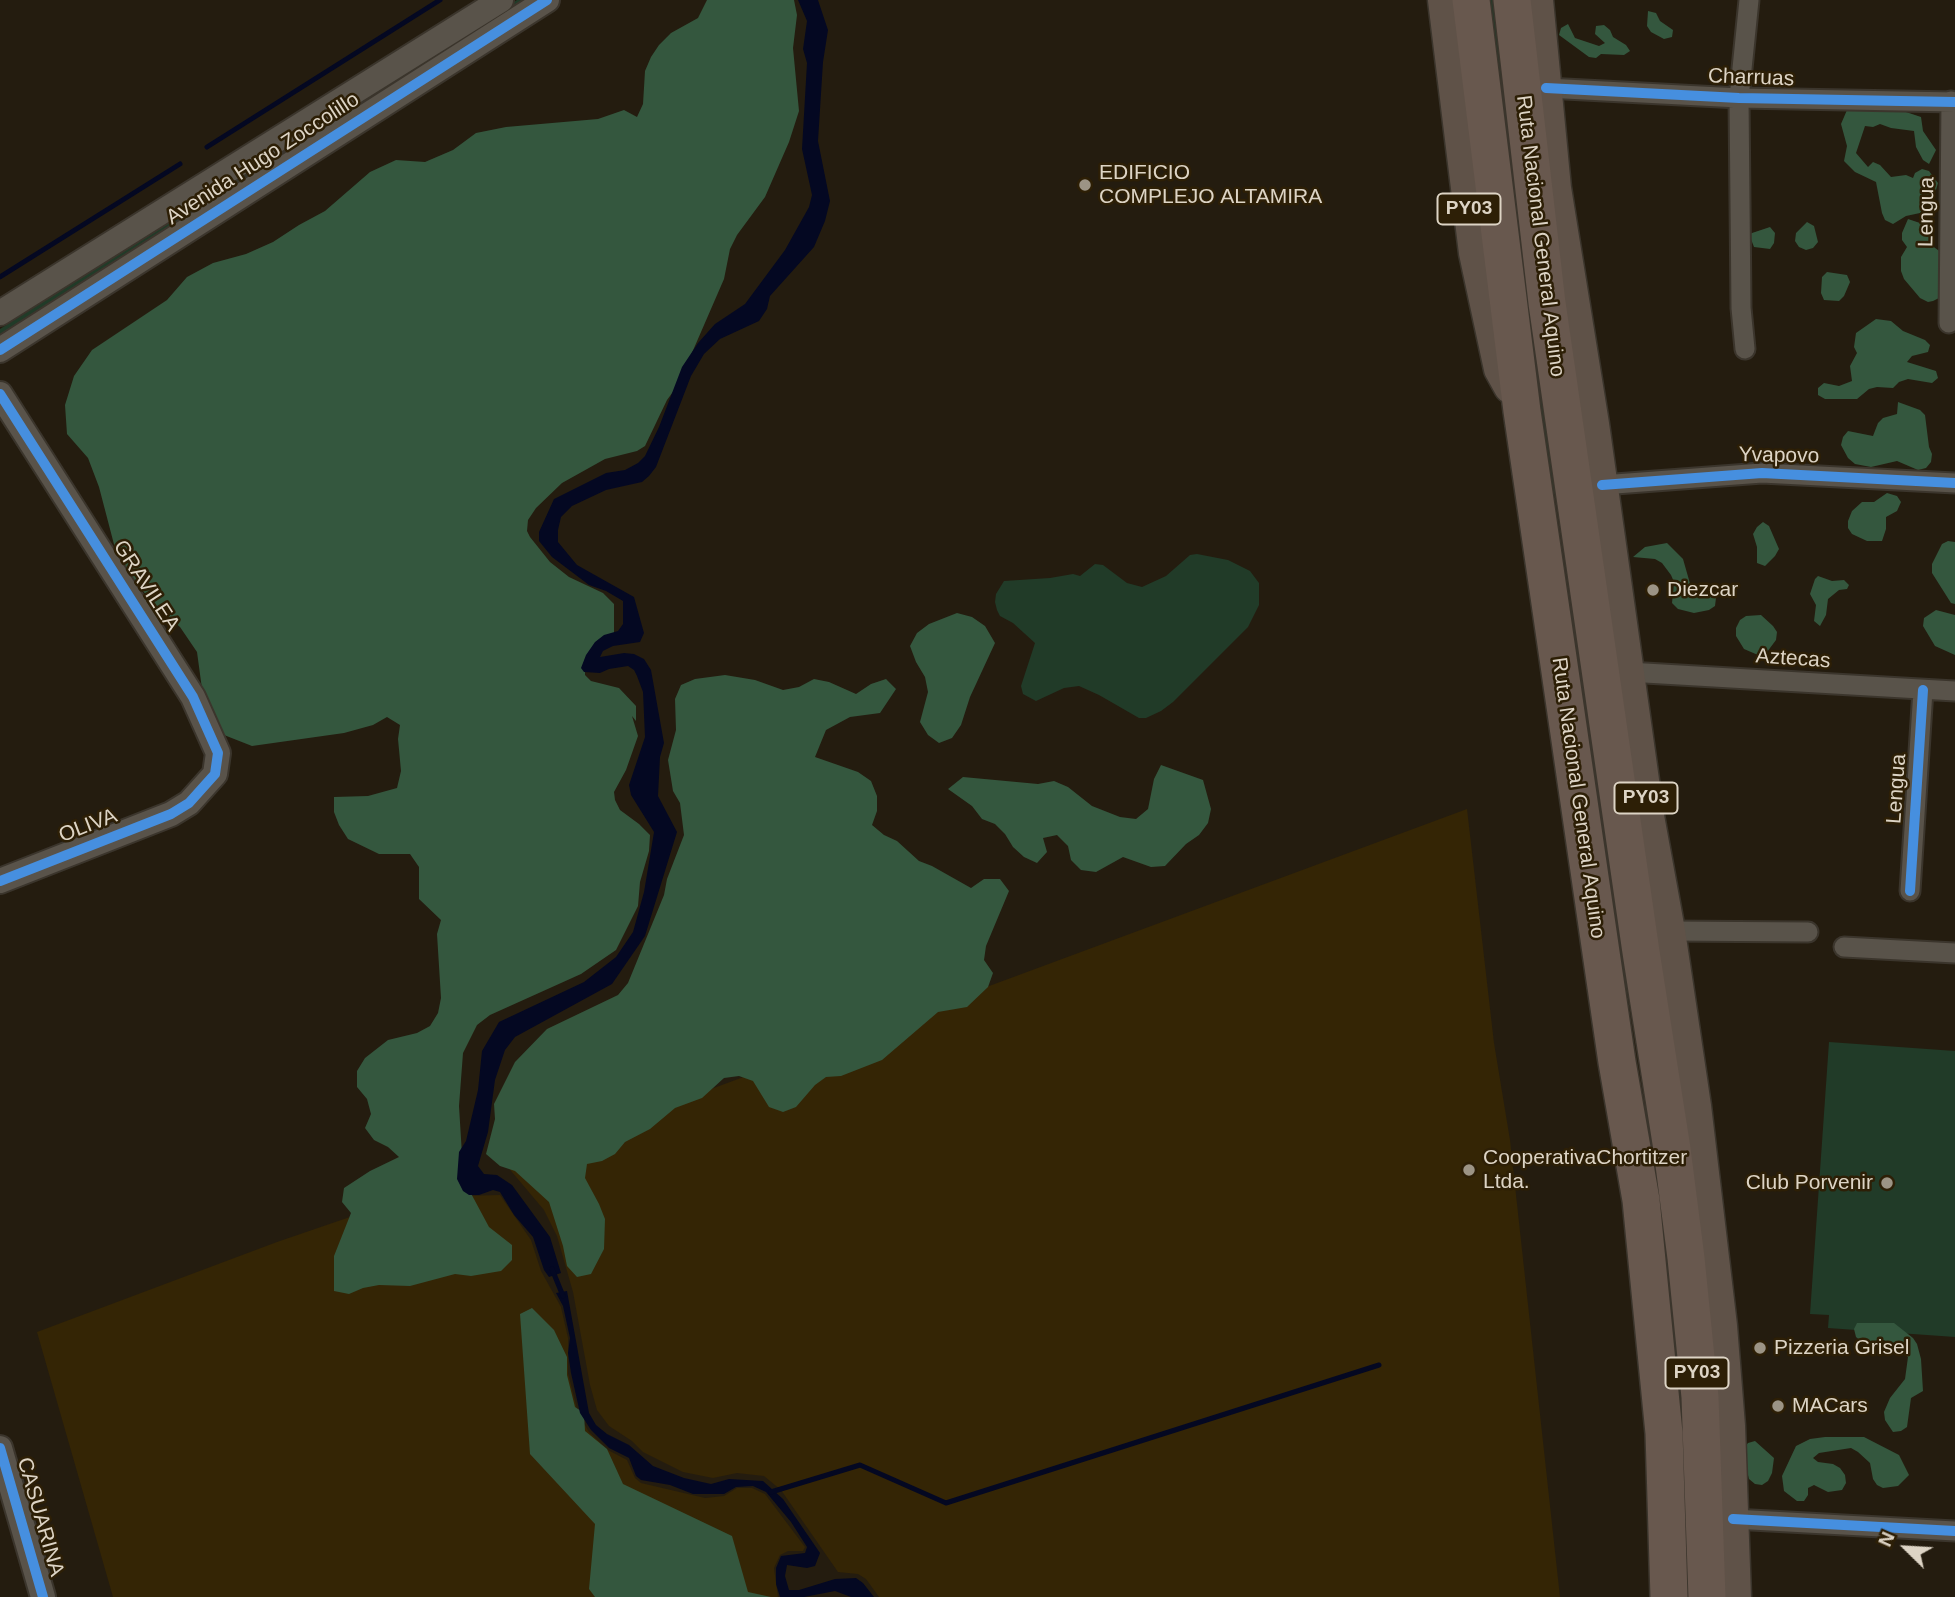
<!DOCTYPE html>
<style>
body{margin:0}
#map{position:relative;width:1955px;height:1597px;overflow:hidden;background:#241c0f;font-family:Arial,sans-serif}
canvas{display:block}
.north{position:absolute;left:1871px;top:1513px;width:70px;height:70px;-webkit-text-stroke:5px #2d1f06;paint-order:stroke;rotate:294deg;font-size:19px;font-weight:700;line-height:28px;text-align:center;color:#ddd4c5}
.north::after{content:'';display:block;margin:auto;width:24px;height:32px;background:#ddd4c5;clip-path:polygon(50% 0,100% 100%,50% 72%,0 100%)}
</style>
<div id="map">
<canvas width="1955" height="1597"></canvas>
<div class="north">N</div>
</div>
<script>
const ctx = document.querySelector('canvas').getContext('2d');
ctx.lineJoin = 'round';
function fill(path, color) {
  ctx.fillStyle = color;
  ctx.fill(path, 'evenodd');
}
function toPath(rows) {
  const path = new Path2D();
  for (const r of rows) {
    path.moveTo(r[0], r[1]);
    for (let i = 2; i < r.length; i += 2) path.lineTo(r[i], r[i + 1]);
  }
  return path;
}
function trace(path, color, width, dash) {
  ctx.strokeStyle = color;
  ctx.lineWidth = width;
  ctx.lineCap = dash ? 'butt' : 'round';
  ctx.setLineDash(dash || []);
  ctx.stroke(path);
}
function drawText(font, color, halo, rows, align = 'center') {
  ctx.font = font + ' Arial,sans-serif';
  ctx.lineWidth = 5;
  ctx.setLineDash([]);
  ctx.textBaseline = 'middle';
  ctx.strokeStyle = halo;
  ctx.fillStyle = color;
  for (const [text, x, y, turn = 0] of rows) {
    ctx.save();
    ctx.translate(x, y);
    ctx.rotate((+turn || 0) * Math.PI / 180);
    ctx.textAlign = isNaN(turn) ? turn : align;
    if (halo) ctx.strokeText(text, 0, 0);
    ctx.fillText(text, 0, 0);
    ctx.restore();
  }
}
const built = toPath([
 [1467,809,1494,1043,1510,1140,1560,1597,879,1597,866,1579,858,1574,838,1572,781,1490,764,1476,737,1473,713,1478,683,1472,643,1452,632,1441,609,1426,597,1410,590,1385,573,1292,557,1236,544,1210,506,1165],
 [455,1181,463,1196,500,1195,531,1240,541,1271,561,1307,568,1338,568,1373,578,1413,589,1432,608,1450,627,1460,635,1478,641,1483,705,1498,724,1496,737,1488,752,1488,765,1494,805,1547,803,1551,788,1551,780,1555,774,1568,778,1597,113,1597,37,1332,277,1242]
]);
const green = toPath([
 [517,0,528,0,0,337,0,329],
 [1484,0,1502,0,1563,493,1546,495],
 [1197,554,1228,560,1250,571,1259,583,1259,605,1248,627,1173,702,1161,711,1146,718,1139,718,1099,695,1079,686,1064,688,1036,701,1023,694,1021,686,1035,643,1013,623,1000,616,997,610,995,602,996,594,1004,581,1050,578,1073,574,1080,576,1095,564,1103,565,1127,583,1142,587,1166,576,1190,555],
 [1829,1042,1955,1051,1955,1337,1828,1328,1829,1315,1810,1314]
]);
const forest = toPath([
 [707,0,794,0,797,15,793,48,799,111,789,142,765,197,737,235,730,249,724,279,678,385,667,400,645,446,637,451,605,459,562,483,536,508,528,520,527,531,530,537,550,562,569,577,603,593,614,604,614,642,600,650,585,667,585,675,591,681,619,688,636,706,636,721,632,716,638,736,626,770,614,792,615,800,620,810,639,824,650,835,649,851,640,882,638,906,616,950,581,974,490,1015,477,1025,463,1053,459,1106,463,1171,467,1186,489,1227,512,1245,512,1260,501,1271,471,1276,455,1274,410,1286,379,1285,363,1288,349,1294,334,1291,334,1256,351,1213,342,1202,344,1188,370,1171,399,1157,388,1147,374,1140,365,1128,371,1114,367,1099,357,1087,357,1071,365,1058,388,1040,417,1033,430,1026,438,1013,441,998,437,934,441,920,419,899,419,867,410,854,379,854,348,839,339,825,334,812,334,797,368,796,397,788,401,771,398,739,400,725,387,717,373,725,344,733,252,746,224,735,205,711,197,652,180,627,156,606,135,582,116,552,99,487,88,458,67,434,65,405,74,376,92,350,167,300,187,277,213,263,246,254,273,242,299,225,325,211,370,172,396,160,425,162,453,150,476,133,506,127,598,119,624,110,637,117,643,104,645,71,651,57,659,45,671,33,698,18],
 [1648,11,1656,13,1660,21,1673,30,1672,37,1664,39,1651,32,1647,26],
 [1568,24,1575,38,1599,46,1605,43,1595,34,1596,26,1604,25,1610,30,1613,37,1626,45,1630,51,1624,55,1601,54,1596,58,1589,57,1559,35,1561,28],
 [1855,107,1871,111,1906,112,1921,117,1923,131,1936,150,1929,164,1923,160,1916,147,1914,131,1891,128,1880,124,1873,127,1865,126,1856,153,1868,167,1873,162,1880,165,1891,177,1906,175,1913,178,1915,173,1922,169,1929,171,1938,183,1936,190,1929,194,1925,208,1920,213,1906,216,1893,224,1885,220,1882,213,1876,182,1855,172,1844,161,1847,146,1841,124,1847,110],
 [1908,219,1923,224,1928,230,1931,245,1949,258,1941,297,1933,301,1928,302,1920,298,1904,279,1901,271,1901,257,1907,247,1902,240,1902,233],
 [1807,222,1814,226,1818,242,1813,248,1806,250,1799,247,1795,241,1796,233],
 [1770,227,1775,233,1774,243,1770,249,1754,247,1749,234],
 [1827,272,1847,275,1850,282,1844,296,1839,301,1824,300,1821,293,1822,277],
 [1876,319,1891,321,1903,331,1925,340,1930,345,1928,352,1912,356,1907,362,1936,371,1938,378,1932,383,1908,379,1899,382,1893,388,1877,387,1869,389,1857,399,1825,399,1818,395,1818,388,1824,383,1839,386,1852,381,1850,366,1857,353,1854,347,1856,333],
 [1898,402,1920,410,1925,415,1929,447,1932,454,1931,462,1926,468,1918,470,1897,461,1871,467,1855,464,1848,458,1841,445,1843,437,1848,431,1873,436,1878,423,1883,418,1897,414],
 [1887,493,1897,496,1901,502,1897,511,1886,517,1886,529,1882,541,1867,541,1852,534,1848,528,1848,521,1852,511,1862,502,1874,502],
 [1763,522,1769,526,1779,549,1775,556,1765,566,1757,563,1757,547,1753,534,1757,527],
 [1948,541,1955,542,1955,604,1951,603,1932,573,1932,564,1942,544],
 [1667,543,1683,559,1691,587,1696,592,1711,592,1716,598,1715,606,1709,610,1694,613,1678,609,1672,603,1674,582,1671,575,1662,563,1655,559,1633,557,1645,547],
 [1818,576,1832,581,1844,580,1849,585,1847,589,1839,590,1828,599,1826,615,1820,626,1814,621,1816,605,1810,594,1815,579],
 [1936,610,1955,615,1955,655,1935,646,1923,626,1924,618],
 [957,613,972,617,985,626,995,643,970,697,961,725,952,738,939,743,928,735,920,722,928,692,925,677,916,662,910,646,917,633,929,624],
 [1761,615,1773,626,1777,632,1776,640,1767,652,1758,655,1744,649,1736,636,1736,628,1740,620,1746,616],
 [725,675,755,680,783,690,799,687,814,679,829,682,856,694,871,684,886,679,896,689,880,713,850,717,826,730,815,757,858,772,871,781,877,796,877,811,872,825,884,835,897,841,919,861,932,866,971,888,984,879,1000,879,1009,891,986,946,984,960,993,973,988,987,967,1007,938,1012,882,1060,841,1076,826,1077,815,1085,796,1107,783,1112,769,1107,753,1081,739,1076,724,1078,702,1098,675,1108,650,1129,625,1142,615,1154,602,1161,587,1164,585,1178,599,1204,605,1219,604,1249,591,1274,577,1277,567,1266,563,1246,549,1202,515,1171,500,1166,486,1154,495,1119,494,1104,515,1062,547,1029,618,995,628,983,664,895,667,879,684,835,680,803,673,791,668,760,676,730,675,699,681,685,695,679],
 [1161,765,1203,780,1211,809,1208,823,1199,835,1186,844,1165,866,1151,867,1123,857,1096,872,1081,870,1071,860,1068,846,1057,835,1043,838,1047,852,1037,863,1024,857,1013,847,1005,834,995,824,982,819,972,806,948,789,963,777,1038,784,1054,781,1068,787,1092,806,1120,817,1136,819,1148,809,1154,779],
 [532,1308,554,1330,567,1357,567,1375,575,1407,584,1413,585,1431,607,1449,623,1484,732,1536,748,1592,771,1597,595,1597,589,1589,595,1524,530,1454,520,1314],
 [1857,1323,1894,1323,1913,1338,1917,1344,1921,1359,1923,1391,1911,1398,1907,1427,1901,1431,1893,1432,1885,1420,1884,1412,1890,1398,1905,1379,1908,1357,1884,1340,1862,1342,1856,1337,1854,1329],
 [1825,1437,1864,1437,1899,1455,1909,1475,1898,1486,1883,1488,1877,1485,1873,1479,1870,1463,1858,1452,1851,1448,1819,1453,1813,1458,1818,1462,1833,1464,1840,1468,1845,1475,1846,1483,1842,1490,1828,1492,1814,1485,1808,1488,1808,1495,1804,1501,1797,1501,1784,1491,1782,1476,1796,1446,1810,1439],
 [1755,1441,1774,1458,1772,1473,1768,1481,1762,1485,1755,1484,1749,1479,1745,1464,1743,1449,1748,1443]
]);
const water = toPath([
 [798,0,818,0,828,30,823,62,818,141,830,201,825,221,814,247,770,296,767,309,759,321,720,339,704,354,691,376,656,467,649,476,642,482,606,490,572,506,561,517,558,530,558,542,577,565,634,597,644,633,640,642,613,646,603,651,600,657,624,653,634,654,644,659,651,670,664,743,660,757,658,796,677,832,645,936,612,984,515,1037,505,1050,495,1080,488,1132,478,1166,484,1174,497,1175,512,1185,550,1237,561,1273,549,1277,544,1270,533,1237,514,1215,500,1192,493,1190,479,1195,469,1195,463,1191,457,1179,459,1152,466,1141,478,1090,482,1051,499,1022,584,982,616,957,633,932,644,892,654,832,631,795,629,785,645,737,643,692,637,676,634,670,628,666,609,669,600,673,584,672,581,668,586,655,595,642,604,635,618,631,623,624,623,601,606,591,589,585,552,557,539,541,539,532,554,499,606,473,625,470,638,463,645,456,659,427,682,367,698,343,715,324,745,304,785,250,809,207,812,195,802,149,807,63,803,49,807,21],
 [567,1291,589,1413,596,1425,607,1434,629,1445,653,1466,684,1478,711,1484,729,1479,763,1481,783,1499,820,1553,815,1566,807,1568,787,1565,785,1576,789,1590,799,1590,835,1579,856,1578,863,1583,874,1597,851,1597,835,1591,804,1597,780,1597,776,1584,776,1568,781,1556,805,1553,807,1547,791,1522,766,1492,753,1486,736,1487,724,1494,693,1494,670,1485,641,1480,636,1476,629,1458,609,1448,591,1430,580,1413,571,1373,568,1353,570,1338,563,1306,556,1293]
]);
const stream = toPath([
 [207,147,440,0],
 [0,277,180,164],
 [552,1269,563,1296],
 [771,1492,860,1465,946,1503,1379,1365]
]);
const minor = toPath([
 [1546,88,1739,98,1955,102],
 [1949,323,1951,101],
 [1745,349,1741,308,1739,98,1749,0],
 [1602,485,1762,473,1955,483],
 [1628,672,1955,691],
 [1910,891,1923,690],
 [1669,931,1808,932],
 [1844,947,1955,953],
 [1733,1519,1955,1531]
]);
const tertiary = toPath([
 [0,313,501,0],
 [0,350,547,0],
 [0,394,193,697,218,753,215,774,189,803,171,814,0,881],
 [0,1448,43,1597]
]);
const primary = toPath([
 [1444,0,1475,253,1500,369,1510,387],
 [1537,0,1555,188,1593,424,1648,816,1669,931,1695,1106,1721,1326,1729,1426,1735,1597]
]);
const motorway = toPath([
 [1471,0,1522,411,1617,1062,1641,1200,1664,1433,1669,1597],
 [1512,0,1547,303,1641,952,1672,1149,1686,1258,1700,1397,1707,1597]
]);
const cycleway = toPath([
 [1546,88,1739,98,1955,102],
 [0,350,547,0],
 [0,394,193,697,218,753,215,774,189,803,171,814,0,881],
 [1602,485,1762,473,1955,483],
 [1910,891,1923,690],
 [0,1448,43,1597],
 [1733,1519,1955,1531]
]);
const markers = [
 [1085,185,7,"#9c9485"],
 [1653,590,7,"#9c9485"],
 [1469,1170,7,"#9c9485"],
 [1887,1183,7,"#9c9485"],
 [1760,1348,7,"#9c9485"],
 [1778,1406,7,"#9c9485"]
];
const shields = [
 [1469,209,63],
 [1646,798,63],
 [1697,1373,63]
];
const shieldNames = [
 ["PY03",1469,209],
 ["PY03",1646,798],
 ["PY03",1697,1373]
];
const streetNames = [
 ["Charruas",1751,78,2],
 ["Avenida Hugo Zoccolillo",263,159,-33],
 ["Lengua",1927,212,-89],
 ["Ruta Nacional General Aquino",1540,236,83],
 ["Yvapovo",1779,456,1],
 ["GRAVILEA",146,586,57],
 ["Aztecas",1793,659,4],
 ["Lengua",1897,789,-86],
 ["Ruta Nacional General Aquino",1578,798,82],
 ["OLIVA",88,826,-21],
 ["CASUARINA",40,1517,74]
];
const poiNames = [
 ["EDIFICIO",1099,173],
 ["COMPLEJO ALTAMIRA",1099,197],
 ["Diezcar",1667,590],
 ["CooperativaChortitzer",1483,1158],
 ["Ltda.",1483,1182],
 ["Club Porvenir",1873,1183,"right"],
 ["Pizzeria Grisel",1774,1348],
 ["MACars",1792,1406]
];
fill(built, '#342505');
fill(green, '#213b28');
fill(forest, '#34573e');
fill(water, '#040822');
trace(stream, '#040822', 5);
trace(minor, '#3b352c', 23);
trace(tertiary, '#3b352c', 28);
trace(primary, '#3b352c', 35);
trace(motorway, '#3b352c', 40);
trace(minor, '#59534a', 19);
trace(tertiary, '#59534a', 24);
trace(primary, '#5f5248', 32);
trace(motorway, '#68584e', 37);
trace(cycleway, '#468fdf', 10);
for (const [x, y, r, color] of markers) {
  const dot = new Path2D();
  dot.arc(x, y, r, 0, 2 * Math.PI);
  ctx.fillStyle = color;
  ctx.fill(dot);
  trace(dot, '#2d1f06', 2.5);
}
for (const [x, y, w] of shields) {
  const box = new Path2D();
  box.roundRect(x - w / 2, y - 15.5, w, 31, 5);
  ctx.fillStyle = '#2d1f06';
  ctx.fill(box);
  trace(box, '#ddd4c5', 2);
}
drawText('bold 19px', '#ddd4c5', null, shieldNames);
drawText('21px', '#ddd4c5', '#2d1f06', streetNames);
drawText('21px', '#ddd4c5', '#2d1f06', poiNames, 'left');
</script>
